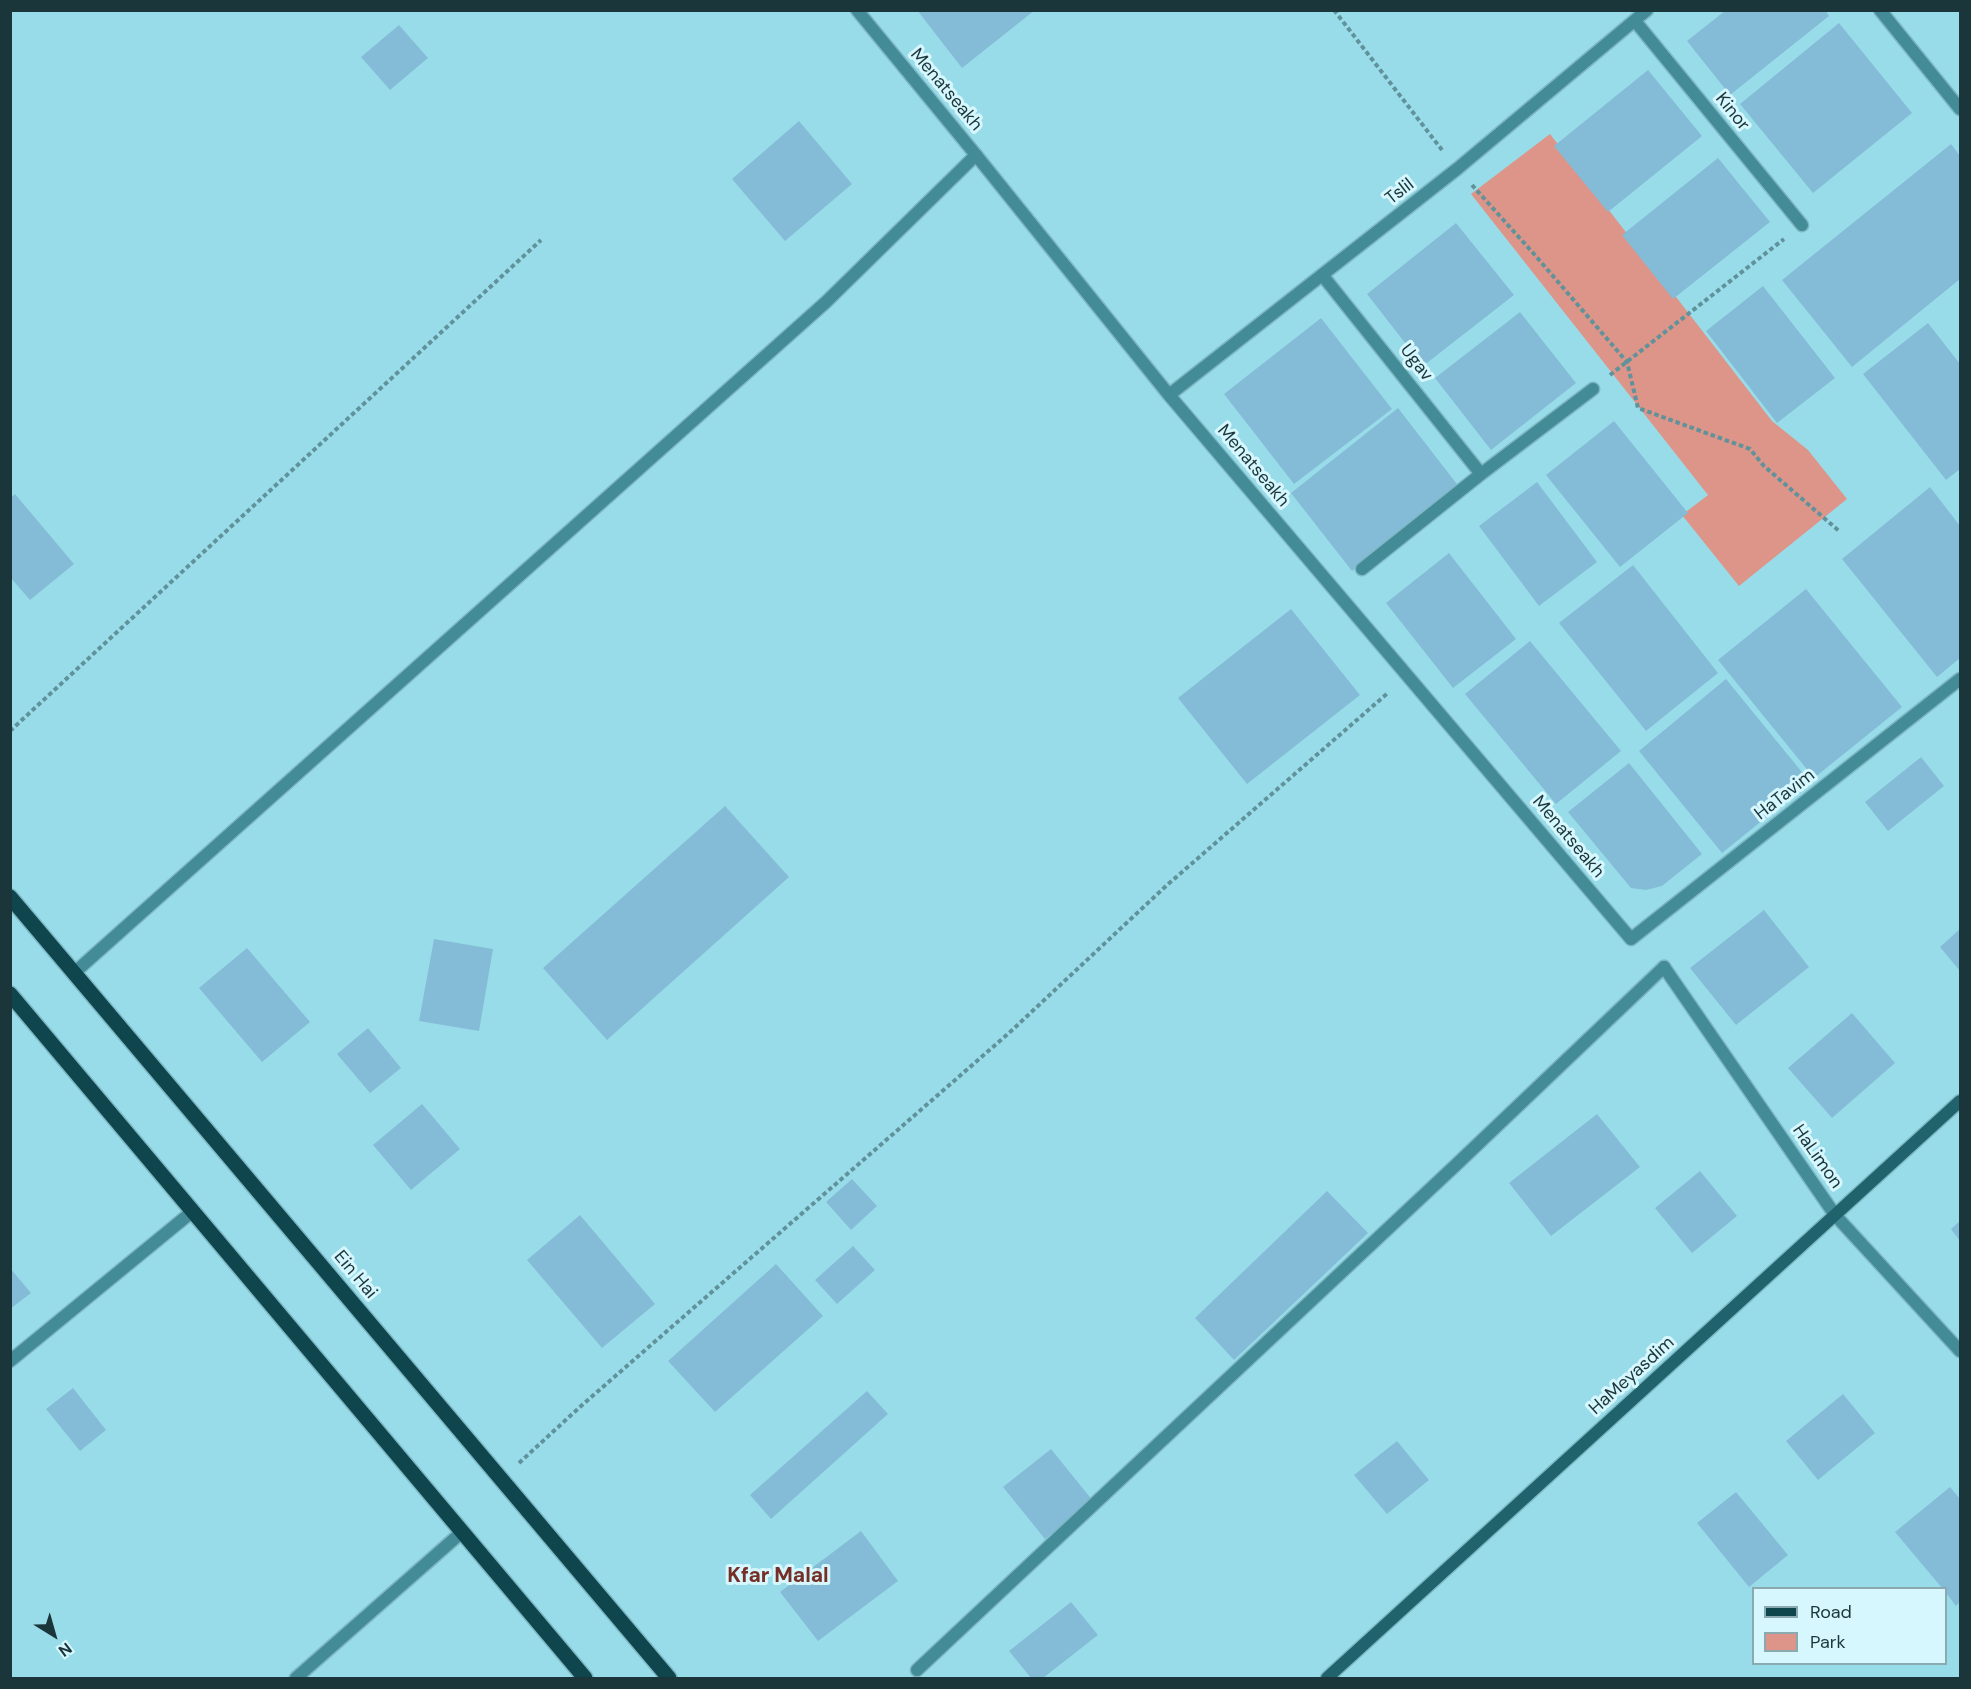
<!DOCTYPE html>
<style>
body{margin:0}
#map{position:relative;width:1971px;height:1689px;overflow:hidden;background:#99dce9;font-family:"DM Sans",sans-serif}
canvas{display:block}
.frame{position:absolute;inset:0;border:12px solid #1a363b;pointer-events:none}
.legend{position:absolute;left:1752px;top:1587px;width:195px;height:78px;box-sizing:border-box;background:#d6f7fd;border:2px solid #8baaaf;margin:0;padding:8px 10px;list-style:none;font-size:18px;color:#1a363b}
.legend li{display:flex;align-items:center;gap:12px;height:30px}
.legend b{width:30px;border:2px solid #8baaaf}
.north{position:absolute;left:24px;top:1605px;width:60px;height:60px;-webkit-text-stroke:4px #d6f7fd;paint-order:stroke;rotate:143deg;font-size:16px;font-weight:700;line-height:24px;text-align:center;color:#1a363b}
.north::after{content:'';display:block;margin:auto;width:21px;height:27px;background:#1a363b;clip-path:polygon(50% 0,100% 100%,50% 72%,0 100%)}
</style>
<div id="map">
<canvas width="1971" height="1689"></canvas>
<div class="frame"></div>
<ul class="legend">
<li><b style="height:8px;background:#0f464e"></b>Road</li>
<li><b style="height:16px;background:#dc9588"></b>Park</li>
</ul>
<div class="north">N</div>
</div>
<script>
const ctx = document.querySelector('canvas').getContext('2d');
ctx.lineJoin = 'round';
function fill(path, color) {
  ctx.fillStyle = color;
  ctx.fill(path, 'evenodd');
}
function toPath(rows) {
  const path = new Path2D();
  for (const r of rows) {
    path.moveTo(r[0], r[1]);
    for (let i = 2; i < r.length; i += 2) path.lineTo(r[i], r[i + 1]);
  }
  return path;
}
function trace(path, color, width, dash) {
  ctx.strokeStyle = color;
  ctx.lineWidth = width;
  ctx.lineCap = dash ? 'butt' : 'round';
  ctx.setLineDash(dash || []);
  ctx.stroke(path);
}
function drawText(font, color, halo, rows, align = 'center') {
  ctx.font = font + ' "DM Sans",sans-serif';
  ctx.lineWidth = 6;
  ctx.setLineDash([]);
  ctx.textBaseline = 'middle';
  ctx.strokeStyle = halo;
  ctx.fillStyle = color;
  for (const [text, x, y, turn = 0] of rows) {
    ctx.save();
    ctx.translate(x, y);
    ctx.rotate((+turn || 0) * Math.PI / 180);
    ctx.textAlign = isNaN(turn) ? turn : align;
    if (halo) ctx.strokeText(text, 0, 0);
    ctx.fillText(text, 0, 0);
    ctx.restore();
  }
}
const green = toPath([
 [1550,134,1772,421,1808,450,1847,499,1739,586,1682,515,1708,495,1471,194]
]);
const building = toPath([
 [917,10,1035,10,962,68],
 [1726,10,1825,10,1829,16,1730,95,1687,41],
 [1839,23,1912,113,1813,193,1740,104],
 [399,25,428,58,390,90,361,57],
 [1648,70,1702,136,1608,212,1554,146],
 [799,121,852,184,785,241,732,179],
 [1951,144,1960,156,1960,279,1852,367,1782,280],
 [1718,158,1770,222,1673,299,1622,235],
 [1456,223,1514,295,1423,366,1367,294],
 [1763,286,1835,378,1777,423,1706,331],
 [1520,312,1576,383,1491,450,1435,378],
 [1321,318,1392,409,1294,484,1224,394],
 [1928,323,1960,364,1960,469,1946,480,1863,374],
 [1398,408,1460,488,1352,571,1291,493],
 [1614,421,1688,513,1620,567,1546,475],
 [1537,482,1597,562,1539,606,1479,526],
 [1930,487,1960,526,1960,658,1937,677,1842,559],
 [15,494,74,564,30,600,10,577,10,498],
 [1449,553,1516,639,1453,688,1386,603],
 [1633,565,1718,673,1646,731,1559,623],
 [1806,589,1902,707,1814,778,1718,660],
 [1291,609,1360,695,1247,784,1178,698],
 [1530,641,1621,751,1556,804,1465,694],
 [1726,679,1810,782,1722,853,1639,751],
 [1921,757,1944,786,1888,831,1865,802],
 [1629,763,1702,854,1662,886,1646,890,1631,888,1568,812],
 [725,806,789,877,607,1040,543,968],
 [1764,910,1809,967,1736,1025,1690,968],
 [1960,929,1960,971,1940,947],
 [434,939,493,949,479,1031,419,1021],
 [247,948,310,1022,262,1062,199,988],
 [1852,1013,1895,1063,1832,1118,1788,1068],
 [368,1028,401,1068,370,1093,337,1054],
 [422,1104,460,1149,411,1190,373,1145],
 [1597,1114,1640,1167,1551,1236,1509,1183],
 [1700,1171,1737,1216,1692,1253,1655,1208],
 [852,1179,877,1206,851,1230,826,1202],
 [1327,1191,1368,1233,1234,1360,1195,1318],
 [580,1215,655,1304,602,1348,527,1260],
 [1960,1221,1960,1241,1951,1229],
 [853,1246,875,1270,837,1304,815,1280],
 [776,1264,823,1316,715,1412,668,1361],
 [10,1268,31,1293,10,1309],
 [73,1388,106,1430,80,1451,46,1409],
 [867,1391,888,1414,771,1519,750,1495],
 [1843,1394,1875,1433,1818,1480,1786,1441],
 [1397,1441,1429,1480,1387,1514,1354,1475],
 [1051,1449,1093,1501,1045,1539,1003,1487],
 [1950,1487,1960,1499,1960,1602,1956,1606,1946,1593,1946,1588,1942,1588,1895,1532],
 [1736,1492,1788,1555,1749,1587,1697,1523],
 [861,1531,898,1581,818,1641,780,1592],
 [1071,1602,1098,1635,1043,1678,1031,1678,1009,1651]
]);
const path = toPath([
 [1334,10,1442,150],
 [1472,185,1534,254,1627,362,1638,408,1750,449,1764,466,1839,531],
 [1610,375,1784,239],
 [10,731,541,240],
 [519,1463,581,1406,1009,1033,1166,886,1389,692]
]);
const lane = toPath([
 [74,973,826,302,976,155],
 [10,1361,193,1211],
 [917,1670,1458,1163,1664,967],
 [296,1678,462,1532]
]);
const street = toPath([
 [857,10,976,155,1169,395,1631,939,1960,679],
 [1880,10,1960,109],
 [1635,21,1802,225],
 [1323,276,1481,474],
 [1169,395,1457,169,1647,10],
 [1362,569,1481,474,1593,389],
 [1664,967,1835,1215,1960,1351]
]);
const secondary = toPath([
 [1327,1678,1960,1101]
]);
const primary = toPath([
 [10,897,669,1678],
 [10,994,585,1678]
]);
const streetNames = [
 ["Menatseakh",946,90,50],
 ["Kinor",1732,112,51],
 ["Tslil",1400,192,-38],
 ["Ugav",1416,363,52],
 ["Menatseakh",1253,466,50],
 ["HaTavim",1785,795,-38],
 ["Menatseakh",1568,837,50],
 ["HaLimon",1817,1157,55],
 ["Ein Hai",355,1275,50],
 ["HaMeyasdim",1632,1376,-42]
];
const quarterNames = [
 ["Kfar Malal",778,1576]
];
fill(green, '#dc9588');
fill(building, '#84bcd7');
trace(lane, '#7db7c3', 15);
trace(street, '#7db7c3', 15);
trace(secondary, '#7db7c3', 15);
trace(primary, '#7db7c3', 18);
trace(path, '#60929b', 4, [4.5, 3]);
trace(lane, '#438b97', 12);
trace(street, '#438b97', 12);
trace(secondary, '#20636d', 12);
trace(primary, '#0f464e', 15);
drawText('18px', '#1a363b', '#d6f7fd', streetNames);
drawText('bold 21px', '#752f26', '#d6f7fd', quarterNames);
</script>
